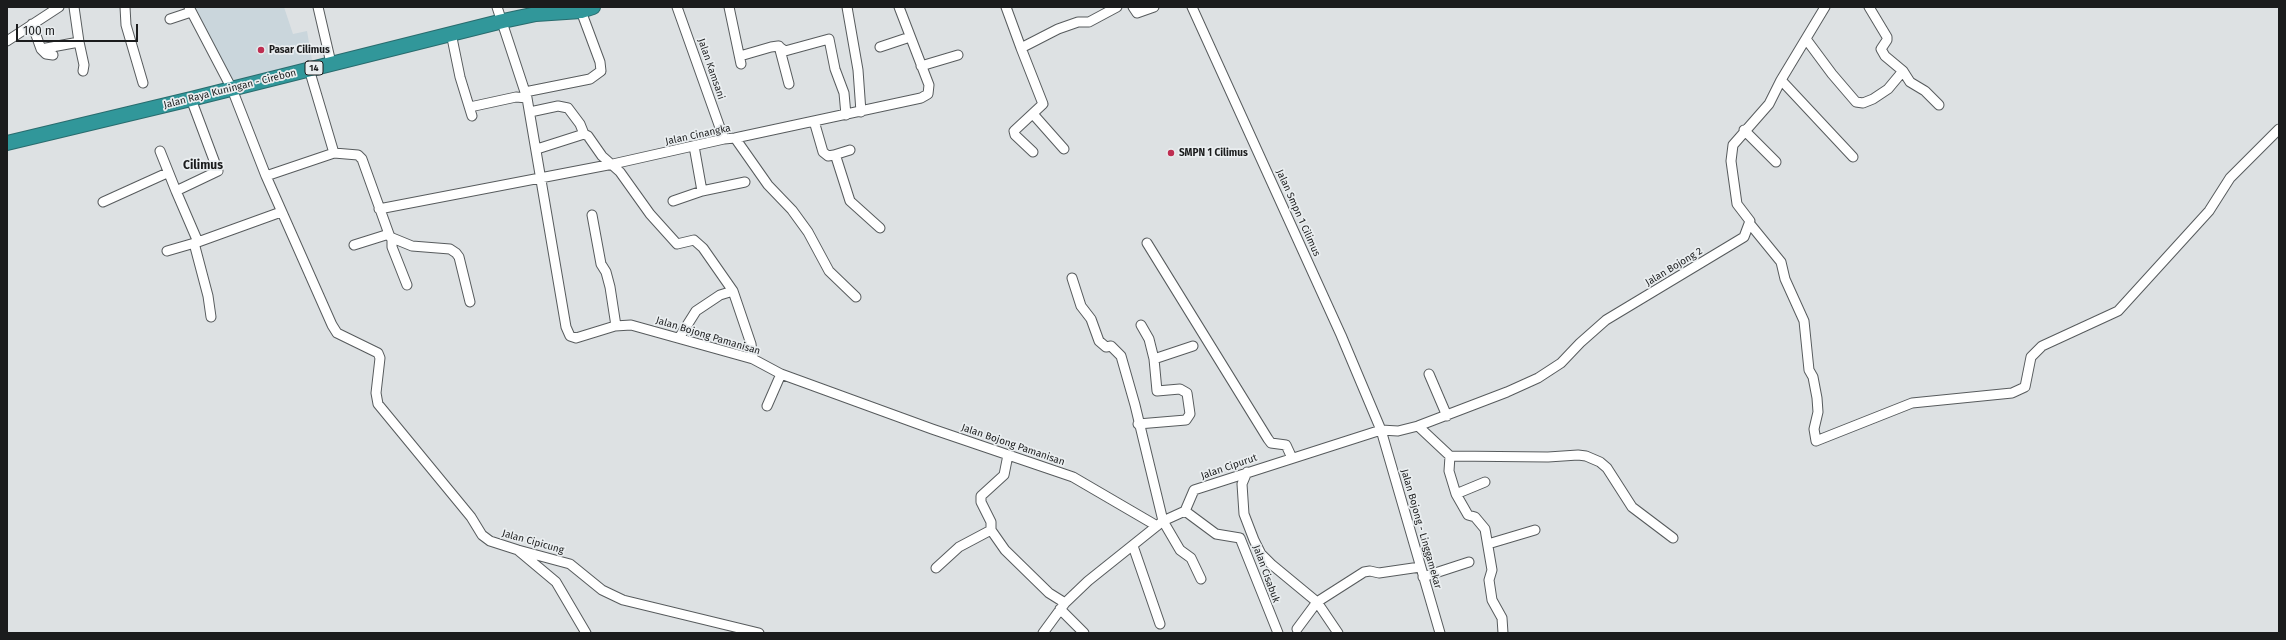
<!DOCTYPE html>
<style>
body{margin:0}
#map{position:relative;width:2286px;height:640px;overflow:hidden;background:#dde1e3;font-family:"Fira Sans",sans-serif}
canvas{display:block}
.frame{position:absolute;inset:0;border:8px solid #1b1c1d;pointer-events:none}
.scale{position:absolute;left:16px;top:24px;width:122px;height:18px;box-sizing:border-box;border:2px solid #1b1c1d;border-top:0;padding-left:5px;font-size:12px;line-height:14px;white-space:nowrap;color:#1b1c1d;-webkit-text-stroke:3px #eaeef0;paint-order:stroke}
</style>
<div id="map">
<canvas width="2286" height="640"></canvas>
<div class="frame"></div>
<div class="scale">100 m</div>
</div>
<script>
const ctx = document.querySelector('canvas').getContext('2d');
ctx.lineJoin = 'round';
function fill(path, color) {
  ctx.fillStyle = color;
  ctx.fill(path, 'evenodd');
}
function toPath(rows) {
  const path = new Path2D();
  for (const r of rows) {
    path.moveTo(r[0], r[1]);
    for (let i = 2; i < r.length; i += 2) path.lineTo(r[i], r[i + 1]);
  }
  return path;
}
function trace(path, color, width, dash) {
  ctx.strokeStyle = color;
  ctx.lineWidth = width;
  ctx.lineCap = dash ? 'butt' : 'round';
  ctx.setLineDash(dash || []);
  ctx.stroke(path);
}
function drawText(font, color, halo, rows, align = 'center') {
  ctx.font = font + ' "Fira Sans",sans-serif';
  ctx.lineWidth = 3.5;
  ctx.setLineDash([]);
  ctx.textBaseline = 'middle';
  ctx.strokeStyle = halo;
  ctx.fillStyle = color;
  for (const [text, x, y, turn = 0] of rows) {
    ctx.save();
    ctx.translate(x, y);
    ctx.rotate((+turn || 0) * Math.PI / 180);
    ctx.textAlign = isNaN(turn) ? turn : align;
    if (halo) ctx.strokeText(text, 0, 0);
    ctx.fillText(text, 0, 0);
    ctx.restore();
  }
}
const built = toPath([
 [190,7,284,7,293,34,307,31,313,66,230,85]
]);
const minor = toPath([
 [74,7,79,42],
 [125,7,126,25,143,83],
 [189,7,232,89,266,176,332,325,337,333,378,353,380,358,376,393,378,404,471,517,482,535,490,541,518,550,570,564,602,590,623,600,759,633],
 [318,7,331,63],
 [497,7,527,98,566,327,570,336,576,338,615,326,631,325,753,359,781,374,932,429,1073,477,1157,526],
 [677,7,724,139],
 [729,7,741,64],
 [847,7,858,70,861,112],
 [1006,7,1021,48],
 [1133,7,1137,13,1154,7],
 [1192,7,1341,335,1381,430,1440,633],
 [1869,7,1887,37,1887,40,1881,49,1885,56,1903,71],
 [170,19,191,12],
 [32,24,41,49,46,54,53,55],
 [451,33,460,77,472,116],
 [1806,39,1832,74,1856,102,1863,103,1873,99,1888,89,1903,71,1910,82,1925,91,1939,105],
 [7,41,59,7],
 [779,46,789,84],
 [880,47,910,37],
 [41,49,79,42,84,65,83,71],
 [740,56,771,47,778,46,785,51,829,39,835,69,844,93,846,115],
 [921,66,958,55],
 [309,69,334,153],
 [1781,80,1853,157],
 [525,92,590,79,601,71,600,62,581,11],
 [470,107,516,97,527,98],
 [530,112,558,106,568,108,580,124,584,134,588,136,602,156,620,172,650,214,677,244,694,240,703,248,733,291,751,344,753,359],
 [1033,114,1064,149],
 [814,121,823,152,828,156,834,155,836,157,850,201,880,228],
 [1744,130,1776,162],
 [735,138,768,185,792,210,808,232,829,271,856,297],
 [694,146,702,191],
 [537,149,584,134],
 [160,151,176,191,218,171,191,99],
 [1033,152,1015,135,1014,131,1043,104,1021,48,1058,29,1078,22,1089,22,1117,7],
 [834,155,850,150],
 [266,176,334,153,358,155,362,159,390,237,412,246,450,249,456,253,459,257,470,302],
 [176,191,198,242,281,212],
 [673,201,702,191,745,182],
 [103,202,167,173],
 [379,209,613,164,724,139,735,138,921,98,928,94,929,85,899,7],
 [592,215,601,264,606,272,610,287,616,326],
 [1750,224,1781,262,1785,279,1804,321,1809,370,1813,377,1817,398,1818,412,1814,429,1816,441,1912,403,2012,393,2025,387,2031,357,2042,346,2118,311,2209,211,2230,178,2279,129],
 [392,238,392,247,407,285],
 [194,243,208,296,211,317],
 [1147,243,1268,439,1271,443,1286,445,1292,458],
 [354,245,389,234],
 [167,251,198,242],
 [1072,278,1081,306,1091,319,1099,341,1106,347,1111,346,1121,356,1135,405,1163,521,1180,550,1191,558,1201,579],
 [679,338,696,311,720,295,733,291],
 [1154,359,1193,346],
 [1429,374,1447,416],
 [767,406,781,374],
 [1138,424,1186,420,1190,414,1187,393,1180,389,1157,391,1154,359,1149,339,1141,325],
 [1418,426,1450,456,1449,471,1456,494,1485,482],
 [1008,455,1004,475,981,496,981,502,991,522,991,530,1005,550,1049,593,1065,603],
 [1450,456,1548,457,1578,455,1586,456,1600,462,1607,468,1632,507,1673,538],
 [1247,472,1242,484,1244,514,1254,540,1261,554,1271,564,1317,602,1364,572,1370,571,1379,573,1420,567],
 [1456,494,1468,515,1475,517,1485,529,1492,570,1489,580,1492,600,1502,618,1503,633],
 [1185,511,1216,534,1240,538,1278,633],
 [1488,544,1535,530],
 [1133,546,1160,624],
 [519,551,556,582,586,633],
 [936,568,959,547,991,530],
 [1423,577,1469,562],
 [1060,609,1084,633],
 [1297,629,1317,602,1338,633],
 [1043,633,1065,603,1088,581,1163,521,1185,511,1194,490,1381,430,1398,431,1418,426,1507,392,1538,378,1561,363,1580,343,1606,320,1744,237,1750,221,1737,204,1731,161,1733,145,1769,104,1781,80,1825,7]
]);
const highway = toPath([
 [7,143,191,99,503,21,536,14,581,11,593,7]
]);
const markers = [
 [261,50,4,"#be2e51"],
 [1171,153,4,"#be2e51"]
];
const shields = [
 [314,68,18]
];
const shieldNames = [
 ["14",314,68]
];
const poiNames = [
 ["Pasar Cilimus",269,50],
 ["SMPN 1 Cilimus",1179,153]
];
const streetNames = [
 ["Jalan Kamsani",711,69,71],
 ["Jalan Raya Kuningan - Cirebon",230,89,-14],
 ["Jalan Cinangka",698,135,-12],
 ["Jalan Smpn 1 Cilimus",1298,213,66],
 ["Jalan Bojong 2",1674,267,-31],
 ["Jalan Bojong Pamanisan",708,336,17],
 ["Jalan Bojong Pamanisan",1013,445,19],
 ["Jalan Cipurut",1229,467,-19],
 ["Jalan Bojong - Linggamekar",1421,529,74],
 ["Jalan Cipicung",533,542,16],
 ["Jalan Cisabuk",1266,574,70]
];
const quarterNames = [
 ["Cilimus",203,166]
];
fill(built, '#cad6dc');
trace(minor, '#575b5d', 11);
trace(highway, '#296c6e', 16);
trace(minor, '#fff', 9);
trace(highway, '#31979a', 14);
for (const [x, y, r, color] of markers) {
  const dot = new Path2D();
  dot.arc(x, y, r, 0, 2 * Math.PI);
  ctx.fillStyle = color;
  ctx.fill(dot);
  trace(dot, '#eaeef0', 1.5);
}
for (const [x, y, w] of shields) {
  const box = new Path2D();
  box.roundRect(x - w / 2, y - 7, w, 14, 3);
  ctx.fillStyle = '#eaeef0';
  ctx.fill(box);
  trace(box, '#1b1c1d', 1);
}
drawText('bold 9px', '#1b1c1d', null, shieldNames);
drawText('bold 10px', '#1b1c1d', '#eaeef0', poiNames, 'left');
drawText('10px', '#1b1c1d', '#eaeef0', streetNames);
drawText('bold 12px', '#1b1c1d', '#eaeef0', quarterNames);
</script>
